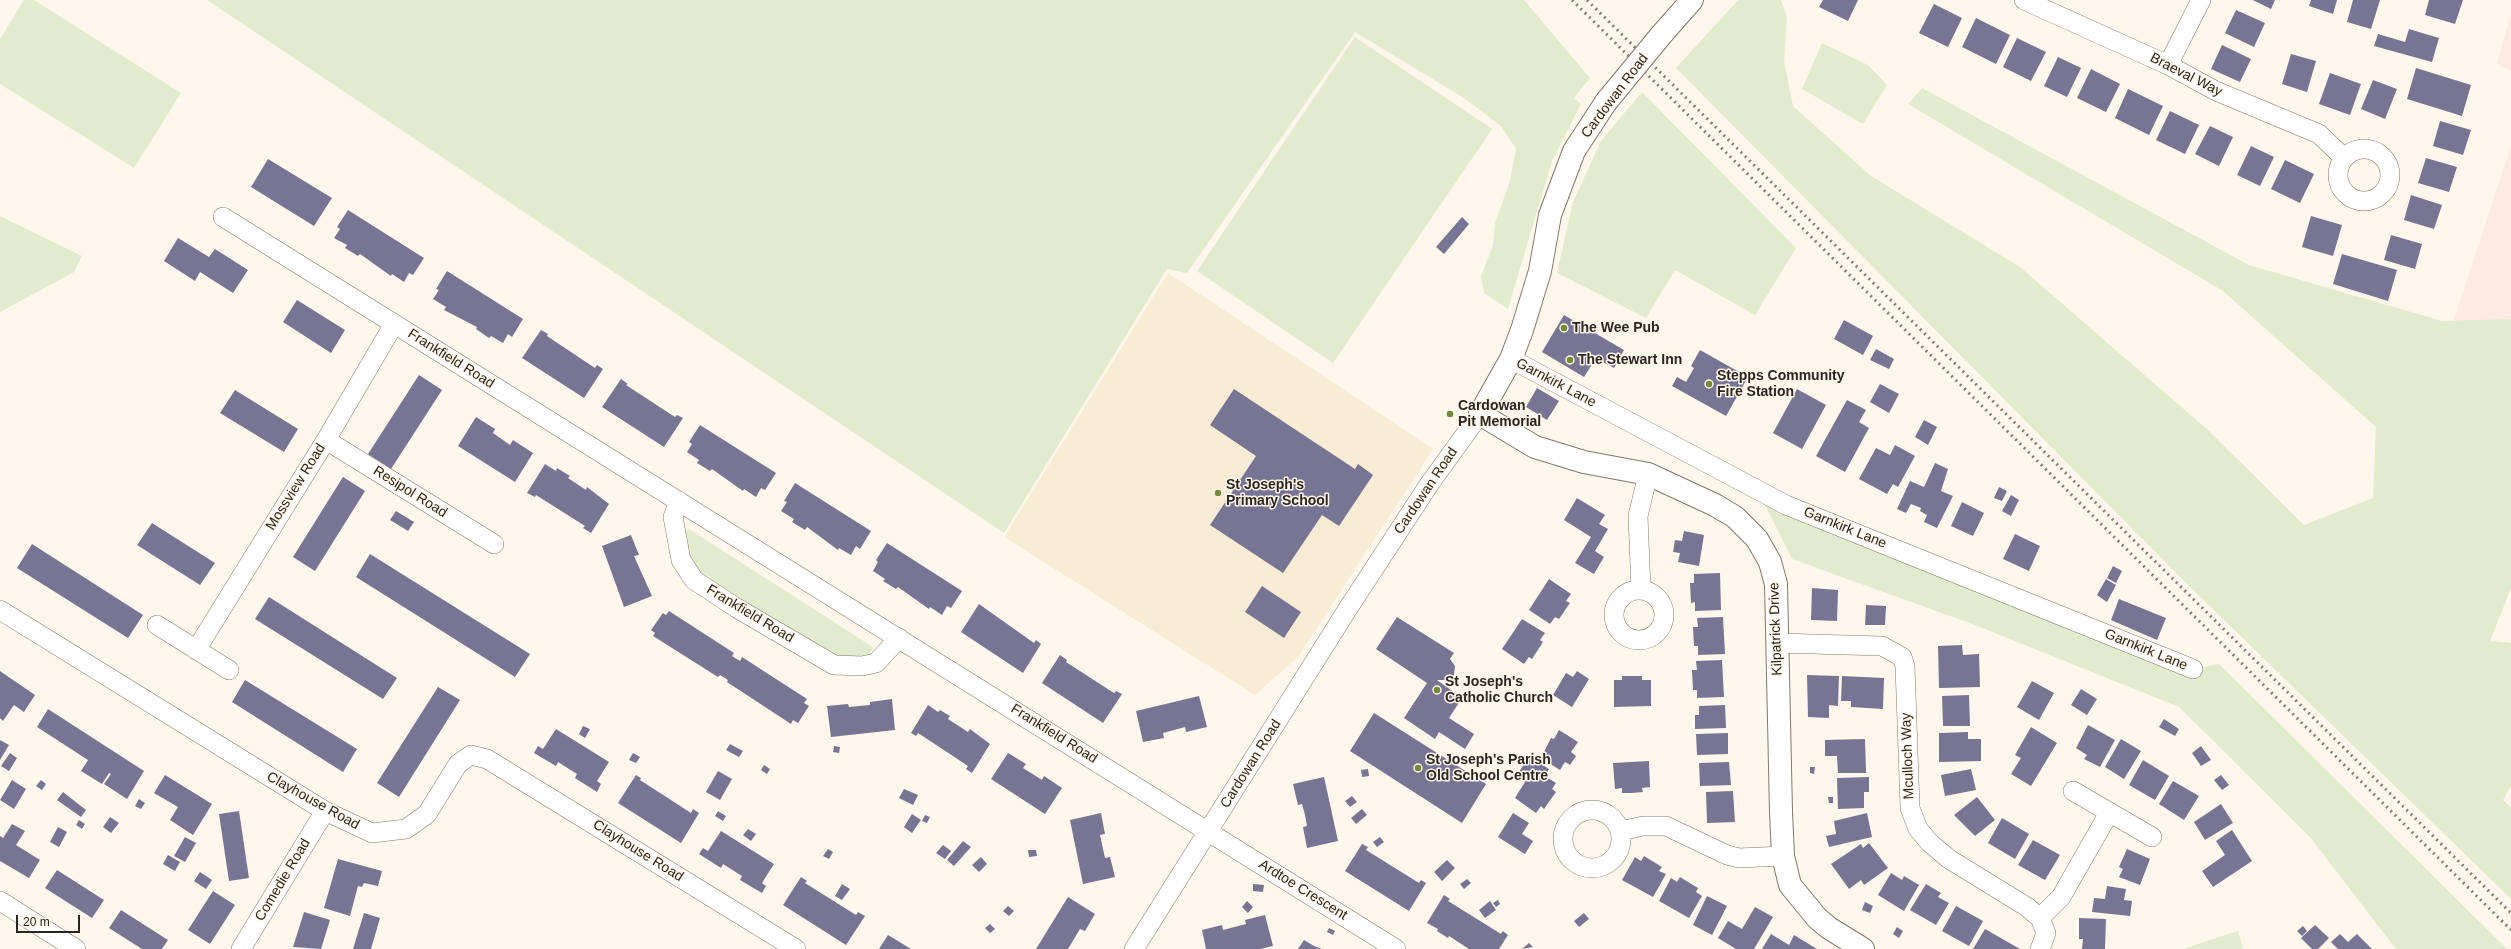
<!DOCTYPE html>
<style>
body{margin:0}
#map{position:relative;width:2511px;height:949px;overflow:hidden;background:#fff7eb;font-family:Helvetica,sans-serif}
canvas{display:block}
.scale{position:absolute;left:16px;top:915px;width:64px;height:18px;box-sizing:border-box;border:2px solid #292620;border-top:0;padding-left:5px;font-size:12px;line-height:14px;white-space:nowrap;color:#292620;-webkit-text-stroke:3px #fff7eb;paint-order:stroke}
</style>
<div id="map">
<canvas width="2511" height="949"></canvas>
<div class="scale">20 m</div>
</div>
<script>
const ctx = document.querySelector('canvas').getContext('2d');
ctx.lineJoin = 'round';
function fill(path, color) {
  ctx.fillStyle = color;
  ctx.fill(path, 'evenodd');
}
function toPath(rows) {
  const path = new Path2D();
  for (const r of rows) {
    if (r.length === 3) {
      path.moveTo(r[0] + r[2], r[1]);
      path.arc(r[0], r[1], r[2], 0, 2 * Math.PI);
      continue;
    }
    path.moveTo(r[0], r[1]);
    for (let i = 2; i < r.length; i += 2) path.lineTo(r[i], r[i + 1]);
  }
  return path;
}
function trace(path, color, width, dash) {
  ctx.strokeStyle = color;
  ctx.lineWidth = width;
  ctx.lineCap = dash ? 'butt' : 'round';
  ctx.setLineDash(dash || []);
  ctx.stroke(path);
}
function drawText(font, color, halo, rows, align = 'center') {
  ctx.font = font + ' Helvetica,sans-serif';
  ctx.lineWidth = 3;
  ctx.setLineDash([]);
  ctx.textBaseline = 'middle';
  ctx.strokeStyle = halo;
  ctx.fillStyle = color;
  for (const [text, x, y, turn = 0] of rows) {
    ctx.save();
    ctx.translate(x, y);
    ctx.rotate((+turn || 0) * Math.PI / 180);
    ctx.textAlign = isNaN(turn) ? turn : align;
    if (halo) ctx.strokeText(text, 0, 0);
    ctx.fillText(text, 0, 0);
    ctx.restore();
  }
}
const industrial = toPath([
 [2511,14,2511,71,2497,64],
 [2511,146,2511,336,2454,320]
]);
const built = toPath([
 [1168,273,1433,449,1298,657,1255,695,1004,537]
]);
const green = toPath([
 [24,0,34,0,181,93,134,168,0,84,0,39],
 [207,0,1524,0,1590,78,1574,98,1581,104,1552,161,1508,309,1484,293,1481,276,1493,246,1495,223,1510,181,1516,149,1501,126,1464,98,1355,32,1187,273,1167,269,1004,533],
 [1738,0,1781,0,1787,17,1784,61,1793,106,1871,176,2020,267,2209,431,2304,525,2373,498,2376,427,2223,291,1908,104,1922,88,2249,265,2442,321,2511,319,2511,588,2490,641,2511,643,2511,785,2503,800,2511,808,2511,899,2186,583,1676,68],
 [1355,37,1492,129,1333,363,1197,271],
 [1822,43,1868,65,1887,85,1863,124,1802,89],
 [1642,92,1796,248,1755,315,1675,270,1646,318,1557,273,1573,202,1601,141],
 [0,216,82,256,74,272,0,312],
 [1764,503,2197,668,2219,664,2507,949,2396,949,2310,837,2179,707,1975,625,1792,559],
 [689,529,873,647,870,654,861,658,843,660,696,574,682,537],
 [2238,931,2243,949,2186,949,2186,948]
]);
const building = toPath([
 [1823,0,1858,0,1848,21,1819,7],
 [2253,0,2275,0,2271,9],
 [2311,0,2337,0,2333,14,2309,6],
 [2353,0,2380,0,2371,29,2347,22],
 [2429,0,2463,0,2455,24,2425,15],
 [1934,4,1962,18,1948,47,1919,33],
 [2236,10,2265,23,2254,47,2225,33],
 [1976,18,2010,35,1996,64,1962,47],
 [2409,29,2439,38,2432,62,2374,46,2378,34,2405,42],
 [2017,38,2046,52,2031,81,2003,67],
 [2222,45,2251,59,2240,82,2211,69],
 [2291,54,2316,61,2307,92,2282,84],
 [2058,57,2081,68,2067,97,2044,86],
 [2416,68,2471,85,2462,116,2407,99],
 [2091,69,2120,84,2106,112,2077,98],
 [2330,73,2361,84,2350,115,2319,104],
 [2373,80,2397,89,2385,119,2361,109],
 [2128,89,2163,106,2149,135,2115,118],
 [2170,111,2199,125,2185,154,2156,140],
 [2440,121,2471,130,2463,155,2433,146],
 [2210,126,2233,137,2219,166,2195,154],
 [2251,146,2274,157,2260,186,2237,175],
 [2426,158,2457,167,2449,192,2418,183],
 [268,159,332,198,314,226,251,187],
 [2285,160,2314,174,2300,203,2271,189],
 [2411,195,2442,205,2434,229,2404,220],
 [348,210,424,258,413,275,409,273,404,282,392,274,391,276,360,254,358,256,345,248,347,245,334,238,340,229,337,227],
 [2311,216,2342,225,2333,256,2302,247],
 [1462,217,1469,224,1444,254,1436,247],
 [2391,235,2422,244,2415,269,2384,260],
 [178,238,209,257,215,249,248,270,233,293,200,272,195,281,164,261],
 [2342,254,2397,270,2388,301,2333,284],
 [447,271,523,319,512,337,508,334,503,343,491,336,489,338,476,329,477,327,444,310,446,307,433,299,439,290,436,289],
 [297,300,345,330,331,353,283,322],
 [1564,315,1624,350,1614,368,1596,358,1584,377,1542,352],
 [1844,320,1873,336,1863,355,1834,339],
 [541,330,548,334,547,336,595,368,597,365,603,369,584,398,522,358],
 [1876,349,1894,359,1889,369,1870,360],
 [1700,350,1748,377,1726,416,1672,386,1677,377,1686,382,1694,368,1691,366],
 [419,375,442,390,391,469,368,454],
 [621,379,628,384,626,385,675,417,677,415,683,418,664,447,602,407],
 [1880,384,1899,394,1889,413,1870,402],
 [1537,388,1559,401,1547,420,1526,407],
 [1234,389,1355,469,1358,464,1373,475,1339,526,1322,515,1283,573,1210,525,1256,456,1210,425],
 [1797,389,1826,405,1802,449,1773,433],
 [235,390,298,429,284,452,220,413],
 [1847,400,1866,410,1859,422,1869,428,1845,472,1816,456],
 [476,417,495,429,493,433,510,445,513,440,533,453,515,482,458,446],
 [1924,420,1937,427,1928,445,1915,437],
 [700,425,776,473,765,490,761,488,756,497,744,489,743,491,712,469,710,471,697,463,699,460,687,452,692,444,689,442],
 [1895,445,1915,456,1898,487,1893,484,1887,494,1859,479,1876,448,1890,455],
 [1935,463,1948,469,1941,491,1953,496,1937,528,1924,522,1927,515,1920,511,1921,508,1911,504,1906,513,1897,509,1910,481,1924,487],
 [545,464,556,471,557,468,570,476,568,478,586,490,587,487,609,504,591,533,583,528,585,526,536,495,535,497,527,493],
 [343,477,365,491,315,571,293,557],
 [795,483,871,531,860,549,856,546,851,555,839,548,838,550,807,527,805,530,792,522,794,519,781,511,787,502,784,501],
 [1999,487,2007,491,2002,501,1994,498],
 [2011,495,2019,500,2011,516,2002,511],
 [1577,498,1605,515,1599,524,1608,529,1595,551,1604,557,1594,574,1575,563,1591,537,1564,520],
 [1962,502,1984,513,1973,536,1951,526],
 [396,511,414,522,408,531,390,520],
 [152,523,215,563,200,585,137,545],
 [1684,531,1704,535,1699,566,1678,562,1680,553,1673,552,1675,540,1682,541],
 [2015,534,2040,546,2029,571,2003,559],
 [631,535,639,555,634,556,652,596,624,607,602,546],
 [887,543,962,591,951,608,947,606,942,615,930,607,929,609,898,587,896,589,883,581,885,579,873,571,878,562,876,560],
 [32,544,143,615,128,638,17,568],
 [370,554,530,654,515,677,356,577],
 [2113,566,2122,571,2116,583,2107,578],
 [1720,573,1721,610,1695,611,1695,602,1691,603,1690,583,1694,583,1694,574],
 [1549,579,1571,594,1566,601,1570,603,1559,619,1555,617,1550,624,1529,610],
 [2106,579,2116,585,2107,602,2097,595],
 [1262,586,1301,612,1284,638,1245,612],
 [1812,588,1838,590,1837,621,1811,620],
 [269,597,397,678,383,699,255,619],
 [2119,599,2166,618,2157,640,2111,620],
 [979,604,1034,643,1036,640,1041,644,1023,673,961,632],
 [1866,605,1886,606,1885,625,1865,625],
 [669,611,734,653,732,656,740,661,742,657,807,699,804,703,809,706,798,723,793,720,791,724,727,682,728,680,720,675,718,677,653,636,655,633,651,630,663,613,666,615],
 [1397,617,1454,653,1450,659,1455,666,1454,675,1447,680,1437,680,1462,698,1449,718,1474,734,1465,749,1439,732,1435,739,1404,718,1427,683,1376,649],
 [1723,617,1725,654,1698,655,1698,646,1694,646,1693,627,1698,627,1697,618],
 [1522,619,1545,633,1540,640,1543,642,1532,659,1529,657,1524,664,1502,649],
 [1962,645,1963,655,1979,654,1980,687,1939,688,1938,646],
 [1060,655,1067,660,1066,662,1114,693,1116,691,1122,694,1103,723,1042,683],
 [1722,660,1724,697,1697,698,1697,690,1693,690,1692,670,1697,670,1696,661],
 [0,671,35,695,24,712,14,705,3,721,0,718],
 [1577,671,1589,679,1572,707,1553,695,1566,673,1573,677],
 [1807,675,1839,676,1838,706,1829,705,1829,718,1808,717],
 [1622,676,1642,676,1642,680,1651,680,1651,706,1614,707,1614,680,1622,680],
 [1842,676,1884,678,1883,709,1851,707,1851,701,1841,701],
 [245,680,357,749,343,772,232,702],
 [2032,681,2054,693,2039,720,2017,707],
 [438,687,460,700,399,797,377,783],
 [2081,689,2097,699,2087,715,2071,705],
 [1969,695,1970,726,1943,726,1942,696],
 [1199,696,1207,727,1186,732,1185,727,1163,733,1164,738,1143,742,1136,711],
 [892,699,895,730,831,737,827,706,848,704,849,707,870,705,870,702],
 [928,705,938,712,940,710,950,716,948,719,968,732,970,729,990,744,972,773,966,769,968,766,918,733,916,736,911,733],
 [1725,705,1726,728,1695,729,1695,715,1699,715,1699,706],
 [48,709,144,771,127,799,104,784,111,774,109,773,102,784,81,771,88,760,37,727],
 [1374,713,1486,784,1462,823,1350,751],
 [2164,719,2179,729,2175,736,2159,727],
 [2088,725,2115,740,2100,767,2084,759,2087,755,2076,748],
 [583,726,590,729,585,738,579,734],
 [2031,727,2057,743,2031,786,2011,774,2021,758,2015,755],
 [556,729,609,762,597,781,601,784,597,792,575,778,577,774,558,762,556,766,534,753,538,746,543,749],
 [1559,730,1578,742,1571,752,1576,756,1570,765,1565,762,1560,770,1541,758,1551,738,1554,739],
 [1968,732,1968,739,1981,739,1981,761,1939,762,1939,733],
 [1728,733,1728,754,1697,755,1696,734],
 [1865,739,1866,773,1838,773,1837,756,1825,756,1825,740],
 [2121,739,2141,751,2124,779,2105,767],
 [0,740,9,745,0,760],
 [730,744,743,751,739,757,726,750],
 [834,746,840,747,839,753,833,752],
 [2201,746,2211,760,2201,766,2192,753],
 [10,753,17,758,9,771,1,766],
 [633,753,640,757,636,763,629,760],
 [1008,753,1026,764,1023,768,1042,780,1044,776,1062,788,1045,814,991,779],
 [1529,756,1549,769,1545,776,1556,783,1552,789,1556,792,1544,809,1541,806,1536,813,1515,798,1528,777,1519,772],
 [2143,760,2169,776,2155,800,2129,785],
 [1649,761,1650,787,1642,788,1643,792,1632,793,1622,793,1622,788,1615,789,1613,763],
 [1729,762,1731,785,1700,786,1699,763],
 [764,765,770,769,767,774,761,770],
 [1810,767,1815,767,1814,774,1810,773],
 [1368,769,1369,776,1362,777,1361,770],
 [1971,769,1976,790,1945,796,1941,775],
 [718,771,732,779,720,800,706,792],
 [165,775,212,804,193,835,170,820,178,807,154,793],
 [636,775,641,778,640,780,691,813,693,809,699,813,681,843,618,803],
 [2221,775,2229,785,2222,790,2214,780],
 [1324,777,1338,841,1307,848,1303,827,1307,826,1305,815,1302,804,1298,805,1293,784],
 [1869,777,1869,792,1864,792,1864,808,1838,809,1837,778],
 [12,780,26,789,14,809,0,800],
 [41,780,46,784,42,790,36,786],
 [2173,781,2199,796,2184,820,2159,804],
 [904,789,918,795,913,805,899,798],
 [1733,791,1735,822,1707,823,1706,792],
 [63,792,86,810,81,817,57,800],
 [1352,796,1357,802,1350,807,1345,801],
 [1828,797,1833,797,1833,803,1829,803],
 [1977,797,1995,820,1975,836,1954,815],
 [139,799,145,803,141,809,135,806],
 [2221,804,2233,823,2205,840,2194,822],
 [1362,809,1367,815,1356,824,1351,818],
 [239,811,249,878,229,881,219,814],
 [718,811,726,816,723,821,715,816],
 [1101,813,1105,834,1100,835,1105,858,1110,857,1115,877,1083,884,1070,820],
 [1513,813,1529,823,1522,834,1533,841,1525,854,1498,837],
 [1867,813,1872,837,1829,847,1826,836,1836,834,1834,821],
 [912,814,921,820,912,833,904,827],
 [925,815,930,817,927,823,922,821],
 [110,817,119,823,111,833,103,827],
 [2002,818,2029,834,2015,859,1988,843],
 [79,820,85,824,82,829,76,825],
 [12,824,25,831,16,845,40,860,29,878,0,861,0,836,3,838],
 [58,827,67,832,59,847,50,842],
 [748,829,756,834,751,841,743,835],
 [2232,830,2252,861,2213,887,2202,871,2225,855,2216,841],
 [721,831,774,864,762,883,766,886,762,893,740,880,742,876,723,864,721,868,699,854,703,848,708,851],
 [185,837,196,843,185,862,174,856],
 [1380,837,1384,842,1377,847,1373,842],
 [2033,840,2060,855,2045,880,2018,865],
 [963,841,971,847,954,866,947,860],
 [1869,843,1888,868,1864,885,1861,880,1849,889,1831,864,1861,844,1863,848],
 [1362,844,1368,847,1366,850,1419,883,1421,880,1426,883,1409,911,1345,871],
 [943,845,951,851,945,859,936,853],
 [828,849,833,852,829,859,823,856],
 [2127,849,2150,859,2140,885,2119,877,2123,869,2119,867],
 [1028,850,1036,850,1037,856,1029,857],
 [168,855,180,862,175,871,163,864],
 [1644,856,1662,867,1659,871,1666,874,1653,897,1622,880,1635,857,1641,861],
 [981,857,987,864,979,872,972,865],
 [338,859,382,871,378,886,364,883,362,887,358,886,350,916,324,908],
 [1447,860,1455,868,1442,881,1434,872],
 [57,870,104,900,92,918,45,888],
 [200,872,212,880,206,889,194,881],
 [1891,873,1902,880,1904,876,1919,885,1904,911,1878,895],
 [801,877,807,881,805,883,856,915,858,912,865,916,846,945,783,905],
 [1680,877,1698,888,1696,892,1702,896,1689,918,1659,901,1671,878,1677,882],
 [1467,879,1471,883,1464,889,1460,884],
 [842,884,850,889,842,900,835,896],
 [1253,884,1264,885,1263,892,1253,891],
 [1926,884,1941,893,1938,897,1949,903,1936,925,1910,910],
 [2107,886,2126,889,2124,900,2132,901,2130,916,2092,912,2094,898,2105,899],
 [213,891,235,905,210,944,188,930],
 [1444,895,1450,899,1448,901,1501,934,1503,931,1508,935,1499,949,1469,949,1449,936,1448,938,1437,931,1438,929,1427,923],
 [1707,896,1727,906,1712,935,1693,925],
 [1068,897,1095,914,1085,931,1080,929,1068,949,1036,949],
 [1498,900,1500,904,1496,907,1493,903],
 [1247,901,1253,907,1248,913,1242,907],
 [1490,901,1496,910,1485,918,1479,910],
 [1865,902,1873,906,1870,913,1862,910],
 [1008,906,1014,911,1009,916,1003,911],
 [1956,906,1983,921,1969,946,1942,931],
 [1755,907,1773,917,1754,949,1736,949,1718,938,1728,921,1742,929],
 [121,910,168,940,162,949,142,949,109,928],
 [304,912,330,920,321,949,293,947],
 [364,913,380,918,371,949,353,949],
 [1584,913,1589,919,1579,927,1574,921],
 [1265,915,1273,946,1260,949,1206,949,1202,930,1222,925,1223,930,1246,924,1245,920],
 [2079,918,2106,919,2105,949,2082,949,2083,939,2079,939],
 [990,924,995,929,990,933,985,928],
 [2315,925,2329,938,2318,949,2312,949,2301,938],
 [2303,926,2307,931,2302,936,2297,931],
 [1897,927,1903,931,1899,938,1893,934],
 [1329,928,1335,931,1333,935,1327,932],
 [1985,929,2020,949,1973,949],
 [1771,934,1789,945,1794,935,1817,949,1762,949],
 [2340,934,2348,942,2357,934,2372,949,2338,949,2331,942],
 [888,935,911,949,879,949],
 [1304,940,1314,946,1322,949,1298,949],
 [1529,943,1533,947,1522,949]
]);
const minor = toPath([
 [2024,0,2168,65,2216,91,2319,134,2343,157],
 [2168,65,2201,0],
 [2364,175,26],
 [223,217,1396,949],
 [1511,359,1786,505,2193,669],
 [326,440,494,544],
 [679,501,673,517,681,560,694,580,735,607,834,665,862,666,876,663,899,638],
 [1639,615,25],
 [1641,590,1638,516,1648,474],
 [0,610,325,811,372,833,406,829,427,814,458,764,471,755,487,759,796,949],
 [157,625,229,670],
 [1777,643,1882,646,1902,657,1905,666,1910,808,1918,829,1930,843,1949,859,2027,907,2040,918],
 [196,650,326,440,394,324],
 [2073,791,2152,837],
 [1592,839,29],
 [1621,831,1643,826,1666,826,1727,855,1739,858,1783,856],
 [0,901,76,949],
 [241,949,325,811],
 [1134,949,1347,610,1430,483,1480,414],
 [2040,949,2046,933,2040,918,2061,897,2109,813]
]);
const tertiary = toPath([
 [1662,34,1692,0],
 [1606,102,1574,151,1550,215,1540,271,1522,330,1511,359,1480,414,1535,447,1584,462,1648,474,1715,505,1735,517,1757,539,1770,562,1776,584,1781,812,1783,856,1790,885,1817,918,1829,928,1863,949]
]);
const rail = toPath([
 [1572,0,2511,930],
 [1587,0,2511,913]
]);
const tertiaryBridge = toPath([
 [1606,102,1662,34]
]);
const markers = [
 [1564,328,4,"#768939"],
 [1570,360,4,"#768939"],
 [1709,384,4,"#768939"],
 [1450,414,4,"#768939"],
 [1218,493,4,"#768939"],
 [1437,690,4,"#768939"],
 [1418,768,4,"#768939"]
];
const streetNames = [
 ["Braeval Way",2186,75,27],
 ["Cardowan Road",1615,96,-53],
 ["Frankfield Road",451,359,32],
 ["Garnkirk Lane",1556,383,28],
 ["Mossview Road",296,487,-58],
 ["Cardowan Road",1426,491,-56],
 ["Resipol Road",410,492,32],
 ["Garnkirk Lane",1845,528,22],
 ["Frankfield Road",750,614,31],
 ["Kilpatrick Drive",1776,629,-92],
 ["Garnkirk Lane",2146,650,22],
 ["Frankfield Road",1054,734,32],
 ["Mculloch Way",1908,756,-92],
 ["Cardowan Road",1251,764,-58],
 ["Clayhouse Road",313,801,29],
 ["Clayhouse Road",638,851,32],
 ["Comedie Road",283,880,-59],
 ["Ardtoe Crescent",1303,890,32]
];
const poiNames = [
 ["The Wee Pub",1572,328],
 ["The Stewart Inn",1578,360],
 ["Stepps Community",1717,376],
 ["Fire Station",1717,392],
 ["Cardowan",1458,406],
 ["Pit Memorial",1458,422],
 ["St Joseph's",1226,485],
 ["Primary School",1226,501],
 ["St Joseph's",1445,682],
 ["Catholic Church",1445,698],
 ["St Joseph's Parish",1426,760],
 ["Old School Centre",1426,776]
];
fill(industrial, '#fee9e3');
fill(built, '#f9ecd5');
fill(green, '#e2ebcd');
fill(building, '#787494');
trace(minor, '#80786a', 20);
trace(tertiary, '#80786a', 24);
trace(minor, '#fff', 19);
trace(tertiary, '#fff', 22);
trace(rail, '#868178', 3, [2, 4]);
trace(tertiaryBridge, '#80786a', 24, []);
trace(tertiaryBridge, '#fff', 22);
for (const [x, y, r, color] of markers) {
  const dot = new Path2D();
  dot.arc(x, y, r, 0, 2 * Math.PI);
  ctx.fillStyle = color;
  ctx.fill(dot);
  trace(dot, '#fff7eb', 1.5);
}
drawText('14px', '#292620', '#fff7eb', streetNames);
drawText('bold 14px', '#292620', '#fff7eb', poiNames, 'left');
</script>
